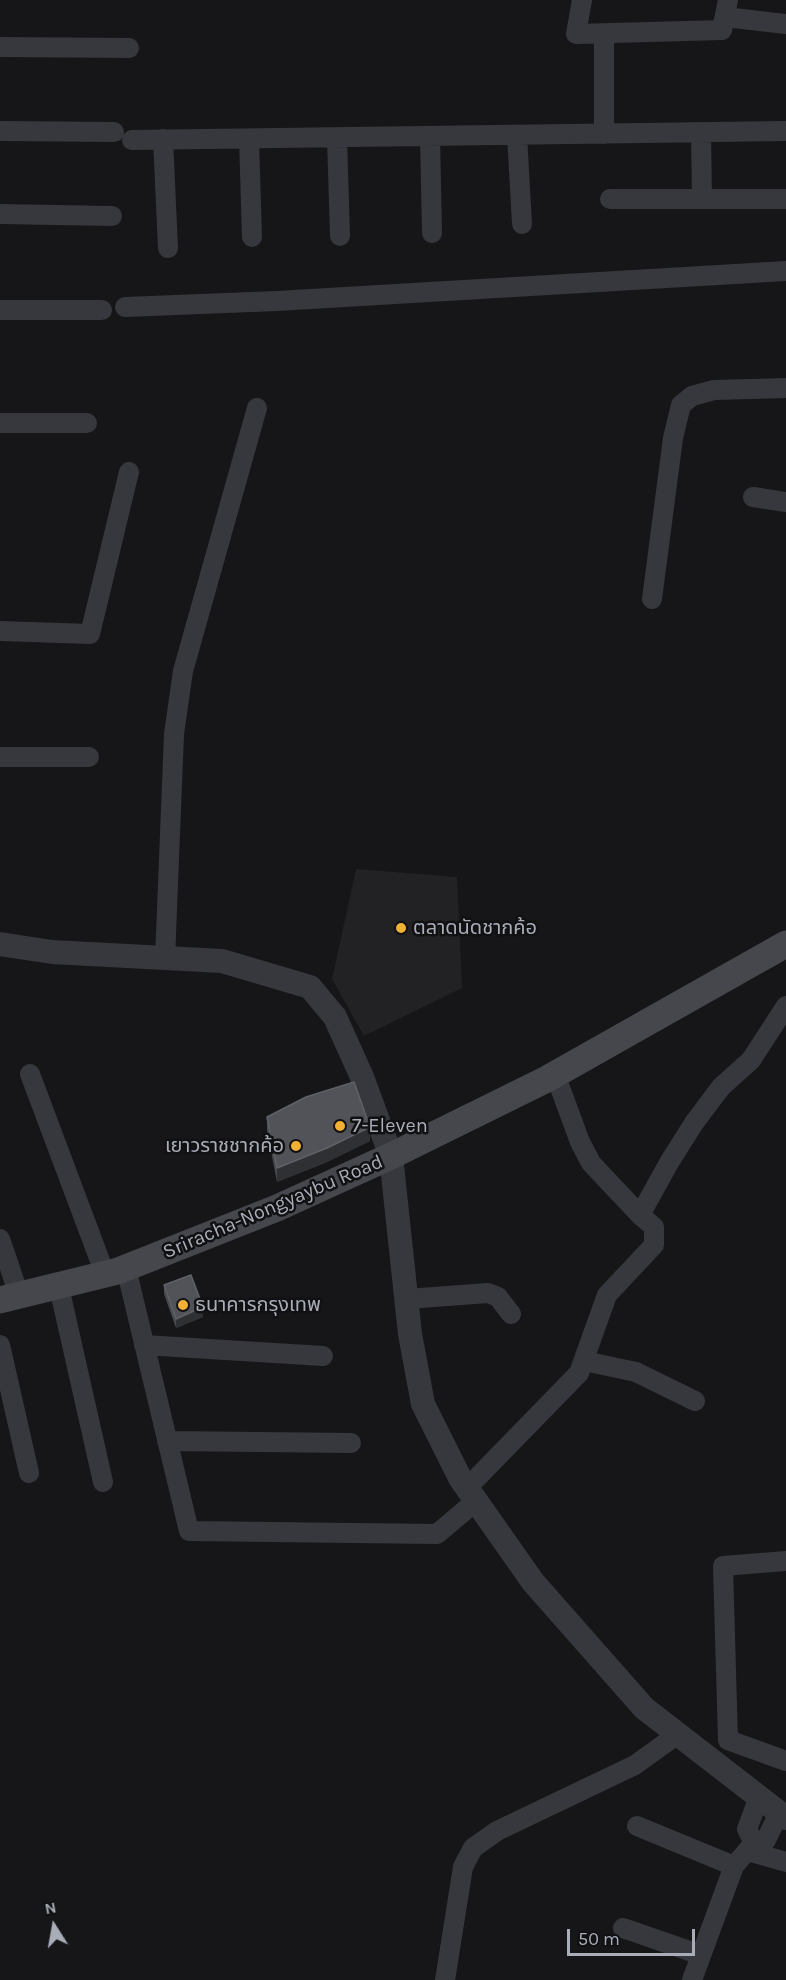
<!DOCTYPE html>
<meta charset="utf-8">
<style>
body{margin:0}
#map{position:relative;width:786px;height:1980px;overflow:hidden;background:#161618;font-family:Karla,sans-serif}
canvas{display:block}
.north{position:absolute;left:24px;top:1896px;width:60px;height:60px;-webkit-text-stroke:4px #111113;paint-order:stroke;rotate:349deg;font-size:16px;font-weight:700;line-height:24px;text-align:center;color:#a8adb8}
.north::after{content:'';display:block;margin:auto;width:21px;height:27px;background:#a8adb8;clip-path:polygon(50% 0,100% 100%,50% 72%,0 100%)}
.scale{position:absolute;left:567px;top:1929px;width:128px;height:27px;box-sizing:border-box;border:3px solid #a8adb8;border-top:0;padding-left:8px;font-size:18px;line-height:21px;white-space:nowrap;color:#a8adb8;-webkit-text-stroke:4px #111113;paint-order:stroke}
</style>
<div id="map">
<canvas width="786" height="1980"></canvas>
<div class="north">N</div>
<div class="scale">50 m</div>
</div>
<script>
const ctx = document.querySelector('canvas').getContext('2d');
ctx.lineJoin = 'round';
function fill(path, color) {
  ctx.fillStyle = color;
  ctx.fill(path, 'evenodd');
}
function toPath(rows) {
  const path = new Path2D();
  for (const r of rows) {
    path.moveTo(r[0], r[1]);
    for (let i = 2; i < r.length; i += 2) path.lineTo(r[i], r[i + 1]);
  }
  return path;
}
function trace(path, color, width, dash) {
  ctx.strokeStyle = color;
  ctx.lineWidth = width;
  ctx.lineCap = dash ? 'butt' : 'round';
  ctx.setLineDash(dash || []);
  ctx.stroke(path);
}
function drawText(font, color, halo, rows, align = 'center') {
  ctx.font = font + ' Karla,"Noto Sans Thai",sans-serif';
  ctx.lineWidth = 5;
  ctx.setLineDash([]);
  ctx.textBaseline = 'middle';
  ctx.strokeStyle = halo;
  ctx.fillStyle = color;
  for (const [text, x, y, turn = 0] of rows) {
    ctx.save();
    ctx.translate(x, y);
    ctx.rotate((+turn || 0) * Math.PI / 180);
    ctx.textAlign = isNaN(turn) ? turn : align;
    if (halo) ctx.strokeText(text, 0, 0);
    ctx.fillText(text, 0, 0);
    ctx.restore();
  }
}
const built = toPath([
 [356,869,457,877,462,988,364,1036,332,979]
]);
const minor = toPath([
 [582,0,576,34,722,30,728,0],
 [725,17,786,24],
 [604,34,604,134],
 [0,47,129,48],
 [0,131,114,132],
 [701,132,702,199],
 [517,135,522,224],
 [430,137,432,233],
 [337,138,340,236],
 [163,139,168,248],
 [249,139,252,237],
 [132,140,786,131],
 [610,199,786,199],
 [0,214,112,216],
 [125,307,277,301,786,271],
 [0,310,102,310],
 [0,423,87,423],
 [753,497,786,502],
 [652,599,673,438,681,405,692,396,714,390,786,388],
 [0,631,90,634,129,472],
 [0,757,89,757],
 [165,959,174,734,183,671,257,408],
 [30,1074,105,1274],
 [640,1215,670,1161,694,1123,721,1087,751,1060,786,1006],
 [0,1239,19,1295],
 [126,1268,189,1531,437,1534,476,1501],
 [59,1287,103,1482],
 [407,1299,488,1293,498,1297,511,1314],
 [0,1345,29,1473],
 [144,1345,323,1356],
 [584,1361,636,1372,695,1401],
 [167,1441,351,1443],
 [467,1488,579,1373,607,1295,654,1245,654,1227,640,1215,591,1163,580,1142,555,1074],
 [786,1561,723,1566,728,1740,786,1761],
 [637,1826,734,1866],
 [754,1843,747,1829,759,1797],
 [747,1851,786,1862],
 [623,1928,701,1955],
 [445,1980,463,1867,473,1848,497,1831,635,1765,678,1734],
 [692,1980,734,1866,754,1843,766,1840,779,1813]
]);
const tertiary = toPath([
 [0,944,52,952,222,961,310,987,335,1017,362,1077,391,1156,410,1334,423,1404,460,1478,533,1582,644,1708,786,1818]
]);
const secondary = toPath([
 [0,1300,118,1271,277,1208,391,1156,547,1079,786,944]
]);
const wall = toPath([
 [267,1117,370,1141,327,1162,277,1182,267,1131],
 [164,1285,203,1317,176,1328,164,1294]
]);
const shadedWall = toPath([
 [370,1127,370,1141,327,1162,277,1182,277,1168],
 [203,1307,203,1317,176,1328,176,1319]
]);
const building = toPath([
 [354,1082,370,1127,327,1148,277,1168,267,1117,306,1097,354,1082],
 [191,1275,203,1307,176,1319,164,1285,191,1275]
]);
const markers = [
 [401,928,6,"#f2b134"],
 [340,1126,6,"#f2b134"],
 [296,1146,6,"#f2b134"],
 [183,1305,6,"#f2b134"]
];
const poiNames = [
 ["ตลาดนัดชากค้อ",413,928],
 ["7-Eleven",352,1126],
 ["เยาวราชชากค้อ",284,1146,"right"],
 ["ธนาคารกรุงเทพ",195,1305]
];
const streetNames = [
 ["Sriracha-Nongyaybu Road",273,1207,-23]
];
fill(built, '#222225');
trace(minor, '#37383d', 20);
trace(tertiary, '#37383d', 24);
trace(secondary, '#45474d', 27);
fill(wall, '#47494d');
fill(shadedWall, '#2f3033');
fill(building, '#525359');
trace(building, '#5f6168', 1.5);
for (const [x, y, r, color] of markers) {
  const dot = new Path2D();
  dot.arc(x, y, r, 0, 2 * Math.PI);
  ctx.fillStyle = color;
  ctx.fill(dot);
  trace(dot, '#111113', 2);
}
drawText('20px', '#a8adb8', '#111113', poiNames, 'left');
drawText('20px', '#a8adb8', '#111113', streetNames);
</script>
